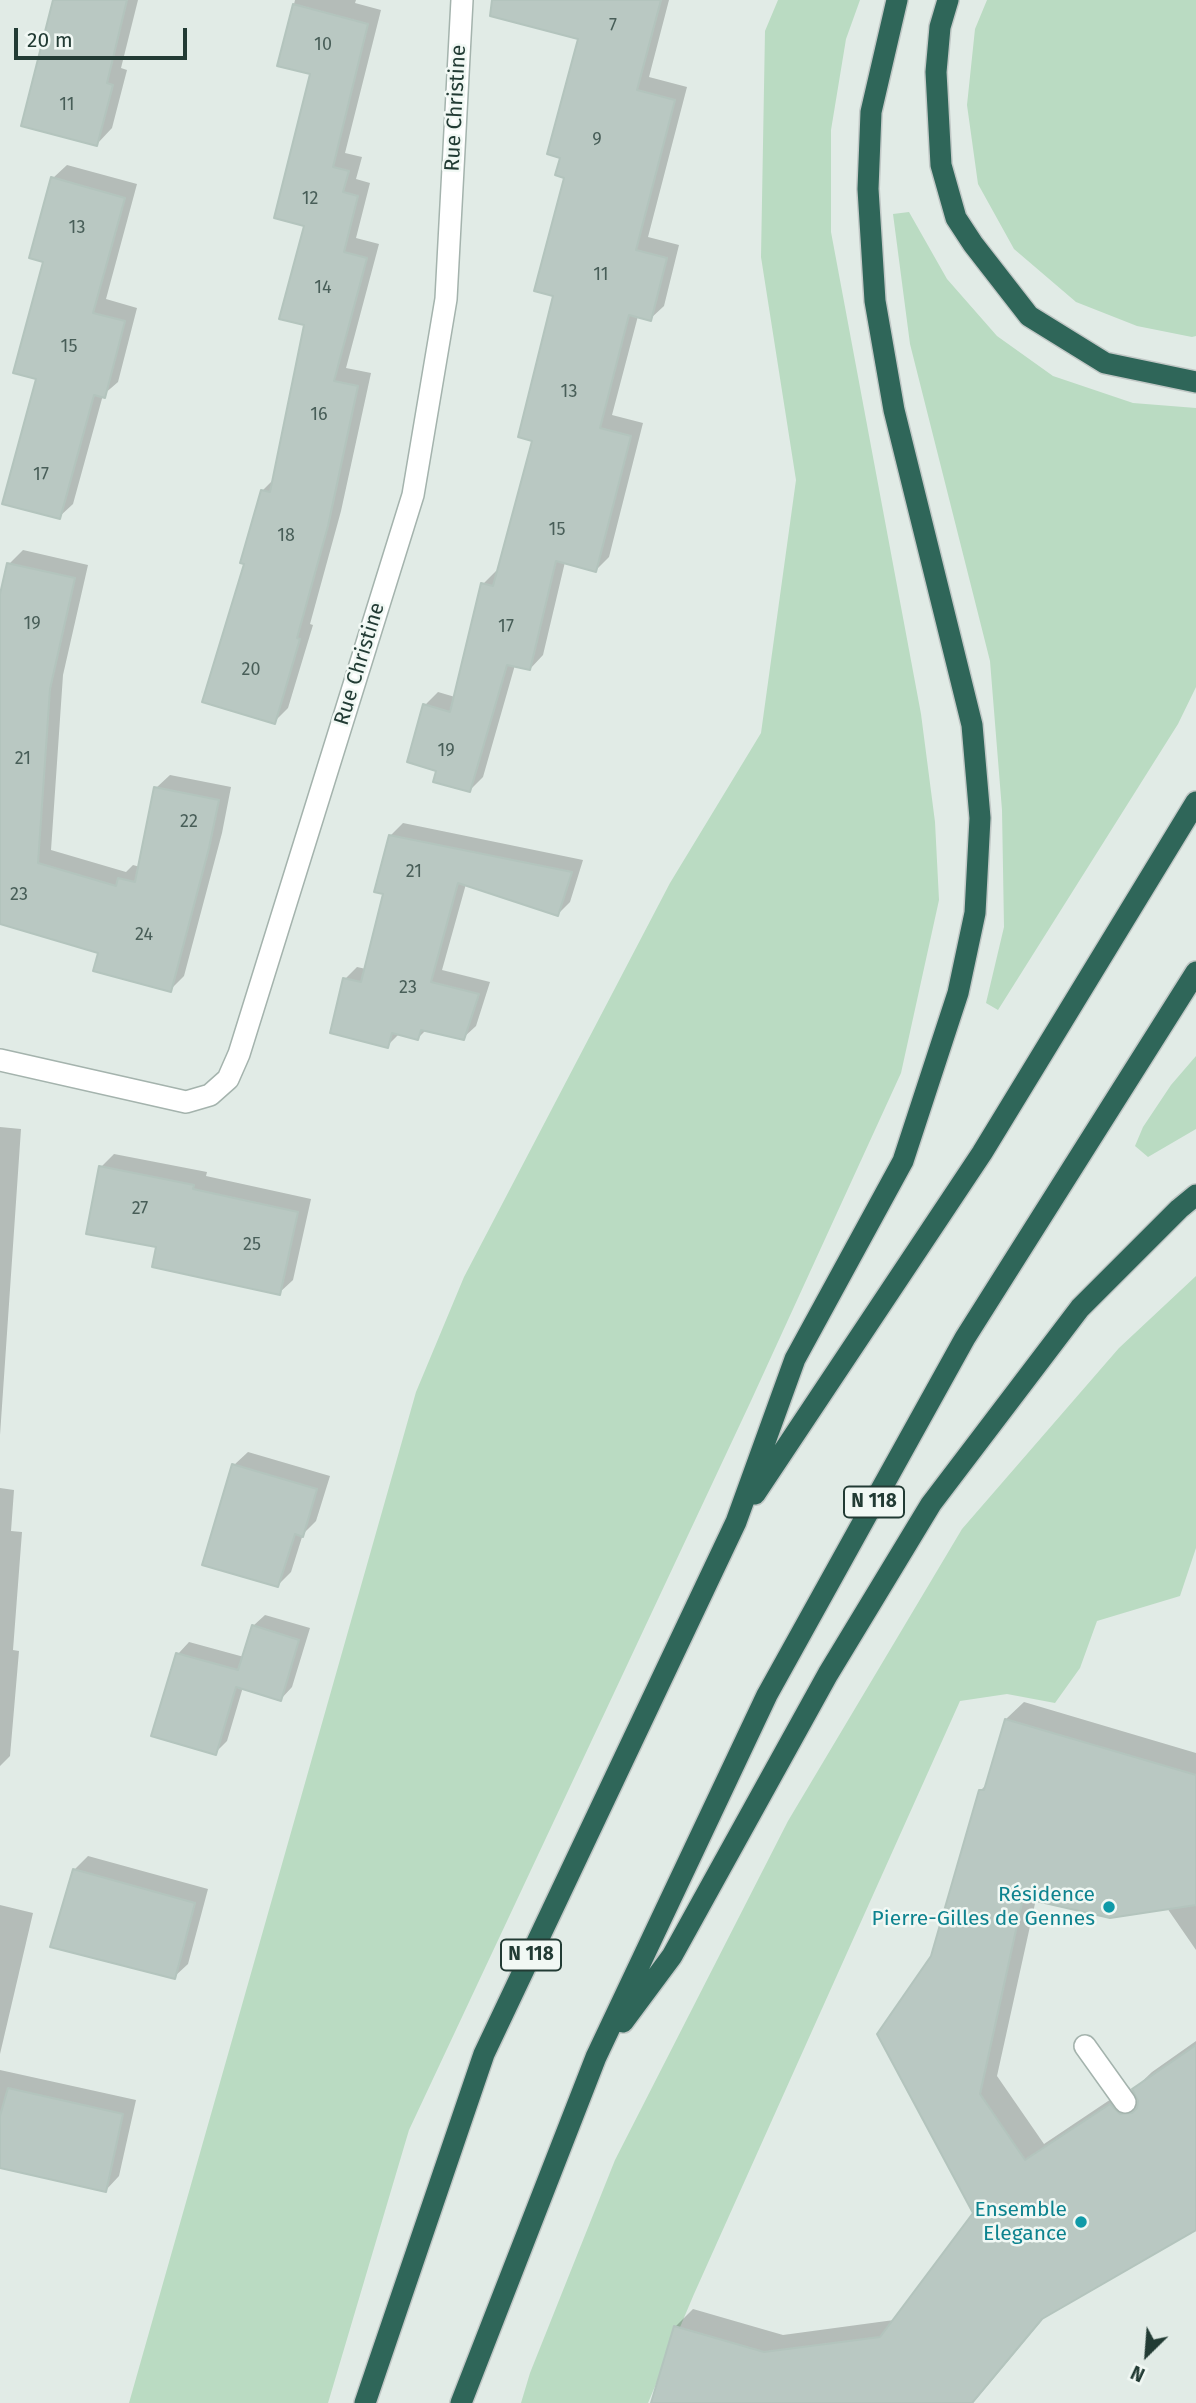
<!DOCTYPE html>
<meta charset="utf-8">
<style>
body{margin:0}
#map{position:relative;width:1196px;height:2403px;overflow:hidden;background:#e1ebe6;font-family:"Fira Sans",sans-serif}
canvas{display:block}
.north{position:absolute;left:1112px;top:2319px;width:70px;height:70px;-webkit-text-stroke:5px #f1f8f4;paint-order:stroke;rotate:205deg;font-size:19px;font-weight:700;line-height:28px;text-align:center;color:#223b34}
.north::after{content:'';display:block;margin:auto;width:24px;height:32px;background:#223b34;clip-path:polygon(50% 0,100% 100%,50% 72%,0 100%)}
.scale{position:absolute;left:14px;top:28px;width:173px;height:32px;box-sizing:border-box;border:4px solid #223b34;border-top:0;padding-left:9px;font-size:21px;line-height:24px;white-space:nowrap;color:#223b34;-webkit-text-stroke:5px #f1f8f4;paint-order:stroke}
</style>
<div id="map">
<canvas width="1196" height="2403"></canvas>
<div class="north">N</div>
<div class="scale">20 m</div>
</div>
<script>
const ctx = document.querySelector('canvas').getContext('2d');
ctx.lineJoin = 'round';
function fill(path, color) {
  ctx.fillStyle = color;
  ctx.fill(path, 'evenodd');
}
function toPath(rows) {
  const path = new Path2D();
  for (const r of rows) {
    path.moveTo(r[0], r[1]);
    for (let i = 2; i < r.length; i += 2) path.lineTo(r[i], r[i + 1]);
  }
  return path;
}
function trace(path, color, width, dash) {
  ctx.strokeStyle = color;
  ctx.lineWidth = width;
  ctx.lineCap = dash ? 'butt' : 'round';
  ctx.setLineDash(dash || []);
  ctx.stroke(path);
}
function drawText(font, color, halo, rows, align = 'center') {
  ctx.font = font + ' "Fira Sans",sans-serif';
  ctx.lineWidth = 5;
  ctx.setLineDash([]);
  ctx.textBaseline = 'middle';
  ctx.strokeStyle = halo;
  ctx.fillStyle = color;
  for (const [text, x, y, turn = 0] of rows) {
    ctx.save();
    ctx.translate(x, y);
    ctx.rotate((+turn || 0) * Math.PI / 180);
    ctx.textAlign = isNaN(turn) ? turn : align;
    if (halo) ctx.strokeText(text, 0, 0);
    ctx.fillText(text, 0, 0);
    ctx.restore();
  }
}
const green = toPath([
 [778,0,860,0,846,39,831,130,831,232,921,714,935,822,939,900,901,1073,750,1403,409,2130,328,2403,129,2403,416,1392,464,1277,670,883,761,733,796,480,761,257,765,31],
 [987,0,1196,0,1196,336,1192,337,1137,326,1076,302,1014,249,978,184,967,105,975,29],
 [909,212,947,279,997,336,1053,376,1133,403,1196,408,1196,687,1178,724,998,1010,986,1003,1004,927,1002,810,990,661,910,344,893,214],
 [1196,1056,1196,1129,1148,1157,1135,1146,1143,1127,1171,1085],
 [1196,1276,1196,1548,1180,1596,1097,1621,1080,1668,1055,1703,1007,1694,960,1701,694,2294,648,2403,521,2403,530,2373,615,2160,788,1821,962,1529,1119,1348]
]);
const shadow = toPath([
 [54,0,138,0,121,68,127,70,112,128,97,144],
 [295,0,356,0,355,3,381,10,345,153,362,157,356,179,370,183,356,238,379,244,346,368,371,373,341,511,310,624,313,625,288,708,274,722,246,563,262,491,274,479,306,324,307,224,312,73,279,65],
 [568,0,669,0,649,77,687,87,648,237,679,245,664,306,650,319,638,316,612,415,643,423,609,557,596,570,565,562,543,655,530,669,515,665,483,777,470,790,438,769,425,705,438,692,455,697,483,584,496,571,499,571,534,440,555,295,566,177,562,157,580,37],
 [67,165,137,184,106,299,137,308,118,382,103,395,73,504,59,517,38,378,45,261,53,178],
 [23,550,88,565,63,675,51,850,126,872,133,865,140,867,156,788,170,775,231,787,222,833,184,976,170,990,100,951,0,923,0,601,9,564],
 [403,823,583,860,570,902,558,914,466,884,442,970,490,982,476,1026,463,1038,427,1029,418,1038,400,1033,387,1046,345,979,357,967,366,969,385,893,390,836],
 [0,1127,21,1129,0,1435],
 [114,1154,207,1172,206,1176,311,1199,293,1280,279,1293,159,1246,101,1167],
 [248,1452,330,1476,316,1521,303,1534,291,1572,278,1585,234,1465],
 [0,1488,14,1490,11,1531,22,1532,13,1650,19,1651,10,1756,0,1766],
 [265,1615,310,1628,292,1687,281,1699,243,1687,227,1741,215,1753,178,1654,189,1642,244,1657,253,1626],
 [1024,1702,1196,1753,1196,1950,1167,1908,1036,1899,997,2076,1044,2144,1129,2087,1132,2091,1152,2072,1196,2041,1196,2228,1047,2314,973,2403,653,2403,675,2327,693,2309,783,2335,894,2320,975,2213,933,1957,980,1791,988,1783,1006,1719],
 [88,1856,208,1889,188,1964,174,1977,74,1870],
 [0,1905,33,1913,0,2054],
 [0,2070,136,2100,119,2176,106,2190,0,2166]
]);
const building = toPath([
 [53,0,127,0,107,83,113,85,97,146,21,126,53,0],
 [492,0,661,0,637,90,675,100,636,250,667,258,651,321,629,315,600,428,631,436,596,572,556,561,530,670,507,665,470,792,433,782,436,771,407,762,423,704,450,712,481,583,493,586,532,441,518,437,553,296,534,291,564,178,555,175,560,158,547,154,578,39,490,16,492,0],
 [293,4,368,24,333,167,349,171,343,192,358,196,344,252,367,258,334,381,358,386,328,526,297,638,300,639,275,724,202,702,244,564,240,563,261,490,270,492,304,325,279,319,304,226,274,218,310,74,277,66,293,4],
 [51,177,125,198,93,313,125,321,105,398,94,395,60,519,2,504,36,379,13,373,43,262,29,258,51,177],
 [7,563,75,578,50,689,38,863,116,886,118,878,135,882,154,787,219,800,209,848,171,992,93,971,98,953,0,924,0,594,7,563],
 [389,835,572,872,558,916,458,883,431,982,479,994,464,1040,421,1030,418,1040,392,1033,388,1048,330,1033,343,978,361,982,383,894,374,892,389,835],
 [99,1166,194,1185,193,1189,298,1212,280,1295,152,1267,156,1247,86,1234,99,1166],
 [232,1464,317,1489,303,1537,295,1534,278,1587,202,1565,232,1464],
 [252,1625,299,1640,281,1701,236,1687,216,1755,151,1736,176,1653,238,1670,252,1625],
 [1005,1719,1196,1775,1196,1905,1110,1918,1023,1898,980,2094,1025,2160,1110,2104,1120,2114,1132,2113,1137,2108,1138,2101,1132,2089,1196,2045,1196,2230,1042,2319,972,2403,651,2403,674,2326,764,2352,880,2337,973,2213,877,2034,931,1956,979,1790,984,1790,1005,1719],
 [73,1869,195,1903,175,1979,50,1947,73,1869],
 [8,2088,123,2114,106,2192,0,2168,0,2116,8,2088]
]);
const lane = toPath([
 [1085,2046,1125,2102]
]);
const street = toPath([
 [0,1060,186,1102,210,1095,228,1079,239,1054,413,495,446,299,462,0]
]);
const highway = toPath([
 [948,0,940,27,936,72,941,165,956,218,973,244,1029,316,1105,363,1196,382],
 [755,1494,982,1153,1196,802],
 [623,2022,672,1956,828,1674,931,1504,1080,1308,1179,1209,1196,1195],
 [365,2403,484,2054,736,1522,795,1359,903,1161,958,993,975,913,980,818,972,725,894,410,875,301,868,189,871,112,897,0],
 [461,2403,596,2057,767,1695,965,1338,1196,972]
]);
const markers = [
 [1109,1907,7,"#0f9aa8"],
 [1081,2222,7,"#0f9aa8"]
];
const numberNames = [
 ["7",613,26],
 ["10",323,45],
 ["11",67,105],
 ["9",597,140],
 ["12",310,199],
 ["13",77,228],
 ["11",601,275],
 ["14",323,288],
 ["15",69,347],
 ["13",569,392],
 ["16",319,415],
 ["17",41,475],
 ["15",557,530],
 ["18",286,536],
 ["19",32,624],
 ["17",506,627],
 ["20",251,670],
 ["19",446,751],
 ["21",23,759],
 ["22",189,822],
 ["21",414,872],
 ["23",19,895],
 ["24",144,935],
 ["23",408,988],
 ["27",140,1209],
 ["25",252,1245]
];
const shields = [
 [874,1502,60],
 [531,1955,60]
];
const shieldNames = [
 ["N 118",874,1502],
 ["N 118",531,1955]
];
const streetNames = [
 ["Rue Christine",456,108,-87],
 ["Rue Christine",360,664,-73]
];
const cultureNames = [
 ["Résidence",1095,1895],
 ["Pierre-Gilles de Gennes",1095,1919],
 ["Ensemble",1067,2210],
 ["Elegance",1067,2234]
];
fill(green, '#badbc2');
fill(shadow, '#0003');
fill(building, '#b9c8c2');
trace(building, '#b3c4bd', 2);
trace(lane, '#a4b3ad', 24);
trace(street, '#a4b3ad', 24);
trace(highway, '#c1c8c6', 24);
trace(lane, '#fff', 21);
trace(street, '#fff', 21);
trace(highway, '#2f6659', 21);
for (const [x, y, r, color] of markers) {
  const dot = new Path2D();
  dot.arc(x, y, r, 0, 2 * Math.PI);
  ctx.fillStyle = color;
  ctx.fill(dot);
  trace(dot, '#f1f8f4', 2.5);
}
drawText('18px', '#485e58', null, numberNames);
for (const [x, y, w] of shields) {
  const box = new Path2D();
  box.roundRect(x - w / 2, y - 15.5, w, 31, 5);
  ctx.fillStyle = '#f1f8f4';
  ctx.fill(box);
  trace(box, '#223b34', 2);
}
drawText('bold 19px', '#223b34', null, shieldNames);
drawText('21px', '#223b34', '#f1f8f4', streetNames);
drawText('21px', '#0d838f', '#f1f8f4', cultureNames, 'right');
</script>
